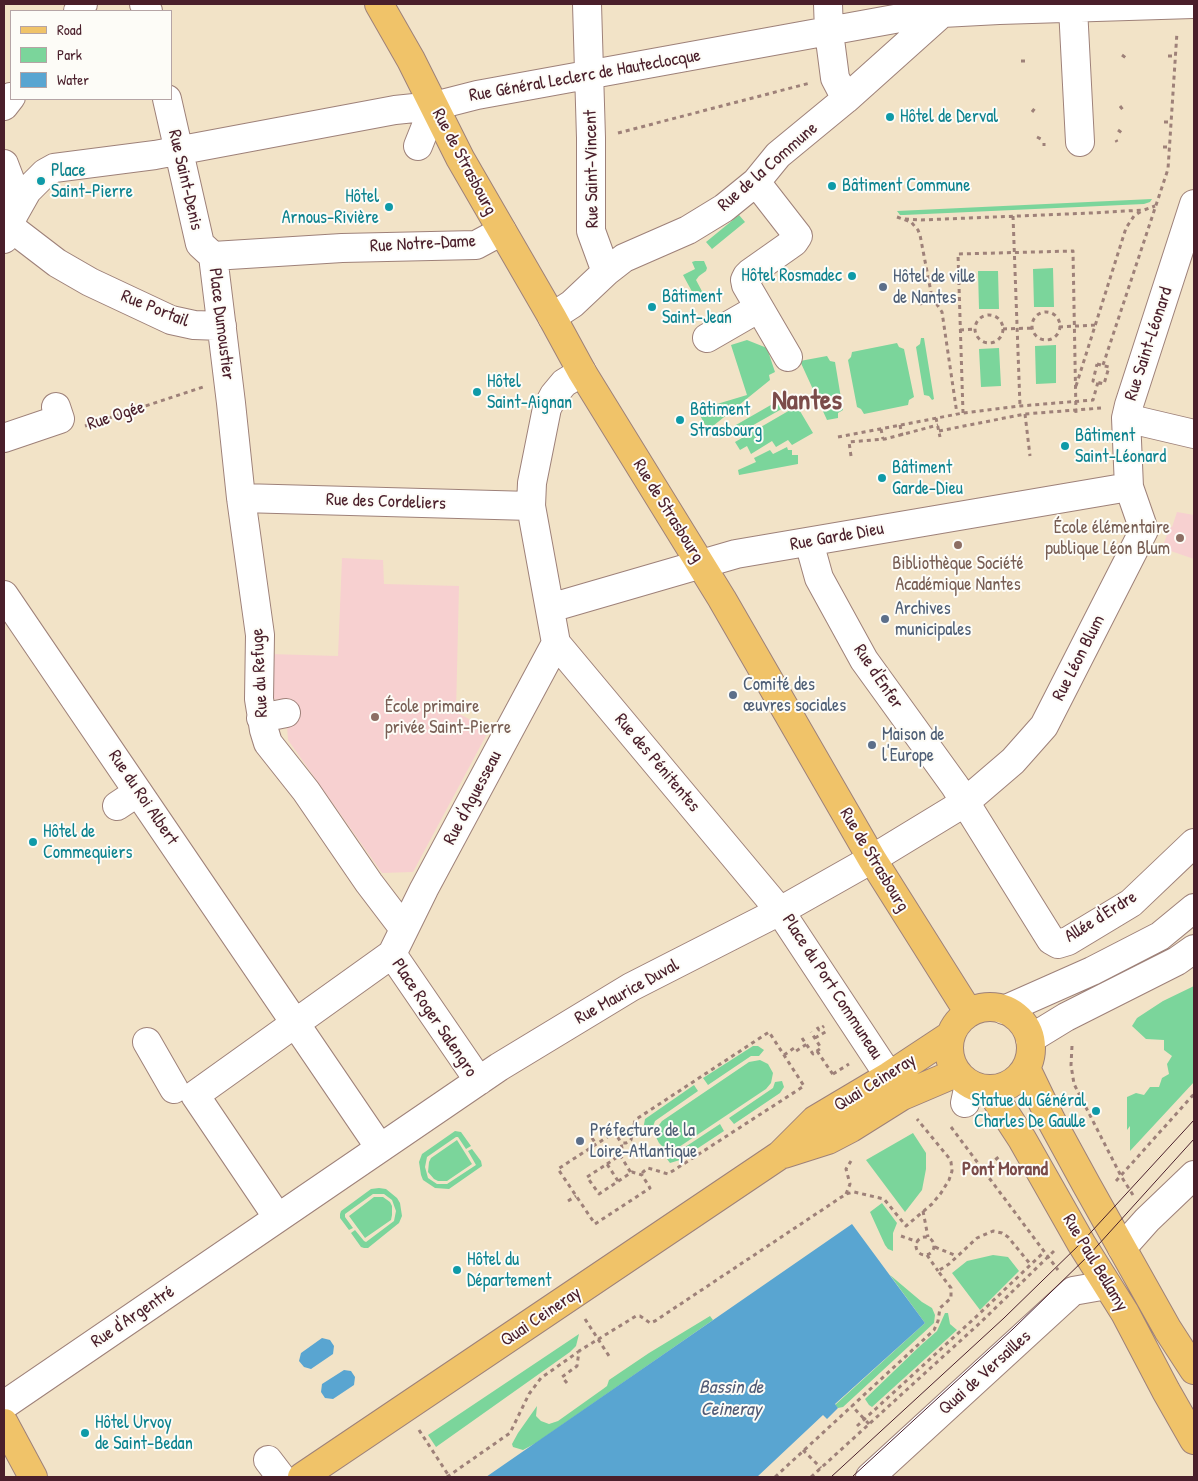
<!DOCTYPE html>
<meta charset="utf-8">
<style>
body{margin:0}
#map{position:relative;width:1198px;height:1481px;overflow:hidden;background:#f2e3c7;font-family:"Patrick Hand",sans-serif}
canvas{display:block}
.frame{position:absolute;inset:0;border:5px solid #4a1f2b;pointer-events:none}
.legend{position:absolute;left:10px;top:10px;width:162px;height:90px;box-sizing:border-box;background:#fdfcf7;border:1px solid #b5a4a5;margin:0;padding:6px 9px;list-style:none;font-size:15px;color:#4a1f2b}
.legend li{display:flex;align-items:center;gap:10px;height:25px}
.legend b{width:25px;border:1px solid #b5a4a5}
</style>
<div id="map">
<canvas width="1198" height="1481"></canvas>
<div class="frame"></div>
<ul class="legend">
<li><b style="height:6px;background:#f0c369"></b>Road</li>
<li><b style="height:14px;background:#7bd59b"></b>Park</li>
<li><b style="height:14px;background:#59a5d1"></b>Water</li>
</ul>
</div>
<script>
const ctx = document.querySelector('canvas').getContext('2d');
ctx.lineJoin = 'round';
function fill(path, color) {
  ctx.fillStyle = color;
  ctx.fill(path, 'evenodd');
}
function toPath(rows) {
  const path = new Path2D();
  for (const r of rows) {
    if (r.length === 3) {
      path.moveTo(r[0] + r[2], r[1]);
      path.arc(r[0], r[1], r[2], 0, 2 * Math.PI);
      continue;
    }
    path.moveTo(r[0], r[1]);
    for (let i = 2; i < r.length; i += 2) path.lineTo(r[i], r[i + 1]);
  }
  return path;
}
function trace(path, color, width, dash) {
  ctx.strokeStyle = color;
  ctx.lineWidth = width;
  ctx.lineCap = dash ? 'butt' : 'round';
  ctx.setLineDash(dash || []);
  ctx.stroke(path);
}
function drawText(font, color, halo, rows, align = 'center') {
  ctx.font = font + ' "Patrick Hand",sans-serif';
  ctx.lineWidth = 4;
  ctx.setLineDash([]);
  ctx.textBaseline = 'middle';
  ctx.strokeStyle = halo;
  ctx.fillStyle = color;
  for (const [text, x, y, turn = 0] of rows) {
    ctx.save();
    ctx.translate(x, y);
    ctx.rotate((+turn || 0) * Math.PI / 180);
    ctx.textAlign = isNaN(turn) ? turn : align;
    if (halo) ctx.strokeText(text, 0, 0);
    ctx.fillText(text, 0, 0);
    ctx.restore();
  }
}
const built = toPath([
 [1177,512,1194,515,1194,559,1162,548,1170,527,1172,527],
 [342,558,383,560,384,584,459,586,456,712,489,730,413,872,382,873,288,740,285,700,269,699,269,654,338,656]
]);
const green = toPath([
 [1152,199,1150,202,1144,204,904,215,900,215,897,211],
 [739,215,745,222,712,249,706,242],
 [695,261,704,261,707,268,706,271,699,276,696,280,704,295,696,299,683,275,695,269,692,262],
 [1053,268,1054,307,1034,307,1033,269],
 [978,271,998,271,999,309,979,309],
 [921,338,924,338,934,399,932,400,929,396,924,395,916,347,920,344],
 [747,340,767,348,775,372,769,375,770,380,708,430,697,410,747,395,731,345],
 [897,343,899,347,904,349,914,397,909,400,908,405,864,414,861,409,857,407,848,360,851,357,852,352],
 [1056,345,1056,383,1036,384,1035,346],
 [999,348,1001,386,981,387,979,349],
 [827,356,830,361,835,362,843,410,838,413,838,418,827,420,800,361],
 [790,394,794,402,734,436,729,429],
 [797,406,813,433,792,445,788,440,776,447,772,441,751,454,747,446,740,450,735,442],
 [787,447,788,450,792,450,792,455,798,455,798,464,739,475,738,470,756,462,754,458,770,450,773,454],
 [1194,986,1194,1082,1130,1151,1130,1126,1127,1130,1127,1097,1136,1093,1144,1095,1150,1087,1159,1087,1162,1078,1169,1074,1167,1064,1172,1056,1164,1050,1164,1040,1146,1039,1132,1026,1137,1018,1163,1001],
 [753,1046,758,1046,764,1050,759,1056,751,1056,708,1085,703,1078],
 [760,1060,768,1064,773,1073,771,1083,766,1089,679,1147,671,1149,663,1147,659,1143,656,1137,656,1129,662,1121,749,1062],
 [782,1081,784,1087,780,1093,734,1124,729,1118,773,1088,775,1082],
 [694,1085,698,1091,655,1121,651,1132,643,1130,645,1119],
 [720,1124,724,1131,680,1160,670,1163,667,1159,671,1154,676,1153],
 [455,1131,461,1132,471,1146,466,1149,458,1137,456,1137,427,1157,425,1167,428,1178,437,1184,447,1184,476,1165,468,1151,472,1149,481,1161,482,1166,449,1189,435,1188,423,1180,421,1175,419,1162,422,1154],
 [913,1133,926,1153,926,1169,922,1190,905,1212,866,1160],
 [457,1140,472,1164,447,1181,438,1181,434,1179,428,1172,429,1162,431,1158],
 [379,1188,386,1189,397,1198,400,1203,402,1216,399,1223,368,1248,364,1248,361,1247,351,1233,355,1230,364,1241,366,1242,394,1221,396,1211,392,1200,384,1194,373,1194,345,1214,345,1217,353,1228,349,1230,340,1218,340,1214,341,1211,371,1189],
 [374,1197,383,1197,390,1202,392,1206,392,1215,391,1220,365,1238,349,1216],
 [882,1203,897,1223,893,1233,893,1251,888,1249,885,1245,870,1212],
 [993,1255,1008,1257,1019,1271,980,1310,952,1273,967,1261],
 [890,1275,922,1302,932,1308,935,1315,934,1323,843,1407,838,1408,835,1405,925,1323],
 [945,1313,948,1313,950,1324,957,1330,872,1407,869,1405,865,1399,920,1346,937,1331],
 [710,1316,713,1320,536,1443,523,1450,513,1447,512,1444,518,1433,537,1406,536,1416,541,1421,549,1424,558,1421,603,1389,607,1386,609,1380,649,1353],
 [579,1334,576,1346,570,1352,436,1447,428,1435]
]);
const water = toPath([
 [852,1224,925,1323,835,1404,838,1408,827,1419,823,1415,757,1477,486,1477],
 [322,1338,330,1340,334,1346,333,1354,311,1369,304,1367,299,1361,301,1353],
 [344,1370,351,1371,355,1377,354,1385,333,1399,325,1398,321,1392,322,1384]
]);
const path = toPath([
 [1122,55,1126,58],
 [1168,56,1176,56],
 [1021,61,1026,61],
 [1120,106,1123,110],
 [1032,112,1035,108],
 [1164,122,1171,122],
 [1118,130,1122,133],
 [618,133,810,83],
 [1037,137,1041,139],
 [1116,140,1117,142],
 [1044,143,1044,146],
 [1163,147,1170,147],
 [1013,216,1020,406],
 [897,217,911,222,918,230,920,235,931,292,929,301,920,304],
 [905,219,921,220,1091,213,1144,210,1155,206],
 [929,301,936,303,942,312,957,414],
 [1046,326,14],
 [989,329,14],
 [1059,327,1095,325],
 [1003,329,1032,328],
 [960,330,976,329],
 [1097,364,1109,367,1104,384,1093,381,1097,364],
 [1103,365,1168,169,1177,32],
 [1076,386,1126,228,1134,216,1143,210],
 [963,413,958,254,1073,251,1076,414],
 [1025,414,1030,456],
 [936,418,940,437],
 [900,425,902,436],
 [85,426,203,387],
 [881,429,883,439],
 [939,431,1025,414,1101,408],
 [838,437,963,413,1020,406,1093,400,1098,382],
 [851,456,849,442,885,439,938,425],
 [817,1027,819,1030,824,1026],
 [802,1038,813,1054,821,1048,811,1032],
 [815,1038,827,1031],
 [1072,1046,1071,1065,1074,1084,1121,1176,1133,1195],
 [817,1051,834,1076],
 [784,1055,794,1048,796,1051,807,1044],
 [833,1074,849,1064],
 [951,1127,1058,1270],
 [592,1138,596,1144],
 [620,1155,631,1173],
 [607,1164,623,1153,621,1143,626,1143,631,1140,635,1120,769,1032,804,1086,668,1174,648,1168,643,1172,642,1175],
 [983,1170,1001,1155],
 [618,1181,607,1164,587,1177,599,1194,632,1172,642,1175,650,1188,595,1224,558,1169,615,1132,621,1143],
 [1116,1181,1194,1094],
 [846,1194,850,1184,846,1169,851,1161],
 [568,1201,576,1196],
 [923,1211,928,1237],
 [901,1236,918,1242],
 [925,1246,9],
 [935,1247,957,1256],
 [927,1255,938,1271],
 [585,1319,609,1356],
 [567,1383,562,1377,577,1366,579,1351,636,1316,640,1316,650,1323,655,1321,846,1194,854,1192,884,1199,906,1226,932,1204,941,1193,949,1180,952,1171,951,1162,949,1158,917,1119],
 [869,1424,852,1406,934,1330,938,1321,940,1308,951,1298,951,1288,938,1271,949,1264,977,1238,993,1231,1002,1233,1008,1237,1031,1265],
 [857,1426,978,1315,1044,1252],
 [419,1430,449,1476],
 [803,1450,821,1468],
 [447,1477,510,1433,529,1394,541,1378,578,1352],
 [775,1477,852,1406],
 [811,1477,981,1322,1054,1251]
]);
const minor = toPath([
 [144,4,148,11],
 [587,4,591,138,591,231,606,272],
 [828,4,829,32,835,78,846,99],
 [1073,8,1080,142],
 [78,11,83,4],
 [167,99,200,244,213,256],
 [4,106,11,97],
 [418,146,434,106],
 [4,164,12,185,14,214],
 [756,182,798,236,794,242,750,273,747,276,745,280,746,285,788,357],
 [10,227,57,263,90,282,171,320,194,325,222,326],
 [4,239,14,214,27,191,45,173,54,168,155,155,395,110,434,106,477,95,900,18,942,13,999,10,1193,4],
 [213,256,231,403,241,498,260,635,259,699,264,730,268,743,306,791,369,883,404,929],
 [213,256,342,248,476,245,502,231],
 [552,317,572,304,606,272,624,258,688,230,724,208,756,182,778,155,846,99,942,13],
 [707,338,759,308],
 [582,372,564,383,554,395,547,408,532,483,531,506,556,643,780,911,889,1076],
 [1126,418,1194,434],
 [4,438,60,419,56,407],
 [241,498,531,506],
 [809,542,819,578,864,660,955,786,1051,940,1058,944,1068,941,1131,903,1194,843],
 [4,595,380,1148],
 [550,608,736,554,1129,487],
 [261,718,286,713],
 [117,806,138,792],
 [392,954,479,1081],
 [1004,1010,1092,971,1160,936,1194,908],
 [1030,1039,1066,1017,1177,961,1194,949],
 [147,1042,174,1089],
 [195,1095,392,954,424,889,556,643],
 [195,1095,278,1218],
 [965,1103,969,1084],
 [1122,1248,1147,1220,1194,1175],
 [4,1405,499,1067,631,987,780,911,872,859,964,803,1013,761,1044,726,1144,530,1129,487,1126,418,1129,405,1194,204],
 [268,1460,281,1477],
 [870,1477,1073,1291,1107,1285]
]);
const major = toPath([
 [379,4,411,60,460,158,552,317,582,372,722,599,872,859,969,1013],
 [990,1048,41],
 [1026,1068,1051,1120,1086,1184,1168,1330,1194,1370],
 [990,1090,1022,1139,1081,1243,1125,1313,1166,1391,1194,1440],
 [784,1154,828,1140,851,1128,902,1096,956,1073],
 [4,1423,33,1477],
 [302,1477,780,1155,815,1120,889,1076,951,1035]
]);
const tram = toPath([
 [831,1477,1004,1318,1081,1243,1194,1120],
 [852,1477,1013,1329,1089,1255,1194,1139]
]);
const markers = [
 [890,117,5,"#0f9aa8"],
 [41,181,5,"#0f9aa8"],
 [832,186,5,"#0f9aa8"],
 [389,207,5,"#0f9aa8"],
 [852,276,5,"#0f9aa8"],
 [883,287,5,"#5c6f8a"],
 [652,307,5,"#0f9aa8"],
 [477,392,5,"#0f9aa8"],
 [680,420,5,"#0f9aa8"],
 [1065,446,5,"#0f9aa8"],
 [882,478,5,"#0f9aa8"],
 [1180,538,5,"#8d6e63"],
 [958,545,5,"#8d6e63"],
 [885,619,5,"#5c6f8a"],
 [733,695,5,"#5c6f8a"],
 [375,717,5,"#8d6e63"],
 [872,745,5,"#5c6f8a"],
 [33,842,5,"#0f9aa8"],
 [1096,1111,5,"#0f9aa8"],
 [580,1141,5,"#5c6f8a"],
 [457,1270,5,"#0f9aa8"],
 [85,1433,5,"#0f9aa8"]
];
const streetNames = [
 ["Rue Général Leclerc de Hauteclocque",585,76,-10],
 ["Rue de Strasbourg",464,162,62],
 ["Rue de la Commune",768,167,-41],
 ["Rue Saint-Vincent",592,169,-91],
 ["Rue Saint-Denis",185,180,77],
 ["Rue Notre-Dame",423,244,-3],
 ["Rue Portail",155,309,22],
 ["Place Dumoustier",221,324,83],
 ["Rue Saint-Léonard",1149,344,-72],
 ["Rue Ogée",116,416,-18],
 ["Rue des Cordeliers",386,502,2],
 ["Rue de Strasbourg",668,511,58],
 ["Rue Garde Dieu",837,537,-10],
 ["Rue Léon Blum",1079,658,-63],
 ["Rue du Refuge",260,673,-93],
 ["Rue d'Enfer",878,677,56],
 ["Rue des Pénitentes",657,763,50],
 ["Rue du Roi Albert",143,798,56],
 ["Rue d'Aguesseau",473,798,-62],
 ["Rue de Strasbourg",874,860,59],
 ["Allée d'Erdre",1101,917,-32],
 ["Place du Port Communeau",832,987,57],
 ["Rue Maurice Duval",627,992,-29],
 ["Place Roger Salengro",434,1018,56],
 ["Quai Ceineray",875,1083,-32],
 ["Rue Paul Bellamy",1095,1263,59],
 ["Rue d'Argentré",133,1317,-34],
 ["Quai Ceineray",541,1317,-34],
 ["Quai de Versailles",985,1373,-42]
];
const cultureNames = [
 ["Hôtel de Derval",900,117],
 ["Place",51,171],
 ["Saint-Pierre",51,192],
 ["Bâtiment Commune",842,186],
 ["Hôtel",379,197,"right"],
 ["Arnous-Rivière",379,218,"right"],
 ["Hôtel Rosmadec",842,276,"right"],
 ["Bâtiment",662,297],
 ["Saint-Jean",662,318],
 ["Hôtel",487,382],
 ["Saint-Aignan",487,403],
 ["Bâtiment",690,410],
 ["Strasbourg",690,431],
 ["Bâtiment",1075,436],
 ["Saint-Léonard",1075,457],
 ["Bâtiment",892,468],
 ["Garde-Dieu",892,489],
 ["Hôtel de",43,832],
 ["Commequiers",43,853],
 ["Statue du Général",1086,1101,"right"],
 ["Charles De Gaulle",1086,1122,"right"],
 ["Hôtel du",467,1260],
 ["Département",467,1281],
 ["Hôtel Urvoy",95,1423],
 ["de Saint-Bedan",95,1444]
];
const serviceNames = [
 ["Hôtel de ville",893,277],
 ["de Nantes",893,298],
 ["Archives",895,609],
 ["municipales",895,630],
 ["Comité des",743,685],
 ["œuvres sociales",743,706],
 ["Maison de",882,735],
 ["l'Europe",882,756],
 ["Préfecture de la",590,1131],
 ["Loire-Atlantique",590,1152]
];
const educationNames = [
 ["École élémentaire",1170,528],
 ["publique Léon Blum",1170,549],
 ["Bibliothèque Société",958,564,"center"],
 ["Académique Nantes",958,585,"center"],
 ["École primaire",385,707,"left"],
 ["privée Saint-Pierre",385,728,"left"]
];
const neighbourhoodNames = [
 ["Pont Morand",1005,1170]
];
const waterNames = [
 ["Bassin de",731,1388],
 ["Ceineray",731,1410]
];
const townNames = [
 ["Nantes",807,402]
];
fill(built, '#f7d0d0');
fill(green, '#7bd59b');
fill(water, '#59a5d1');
trace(minor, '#9e8179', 30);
trace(major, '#9e8179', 30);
trace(path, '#9e8179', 3, [4, 4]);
trace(minor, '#fff', 28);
trace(major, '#f0c369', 28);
trace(tram, '#4a1f2b', 1);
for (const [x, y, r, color] of markers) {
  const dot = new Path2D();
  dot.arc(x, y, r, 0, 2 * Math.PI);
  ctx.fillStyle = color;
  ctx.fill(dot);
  trace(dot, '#fdfcf7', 2);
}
drawText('18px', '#4a1f2b', '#fdfcf7', streetNames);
drawText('18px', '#0d838f', '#fdfcf7', cultureNames, 'left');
drawText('18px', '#4e5e75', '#fdfcf7', serviceNames, 'left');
drawText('18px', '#785e54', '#fdfcf7', educationNames, 'right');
drawText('bold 19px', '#7b4c4a', '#fdfcf7', neighbourhoodNames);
drawText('italic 19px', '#515b76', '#fdfcf7', waterNames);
drawText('bold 28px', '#7b4c4a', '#fdfcf7', townNames);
</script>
